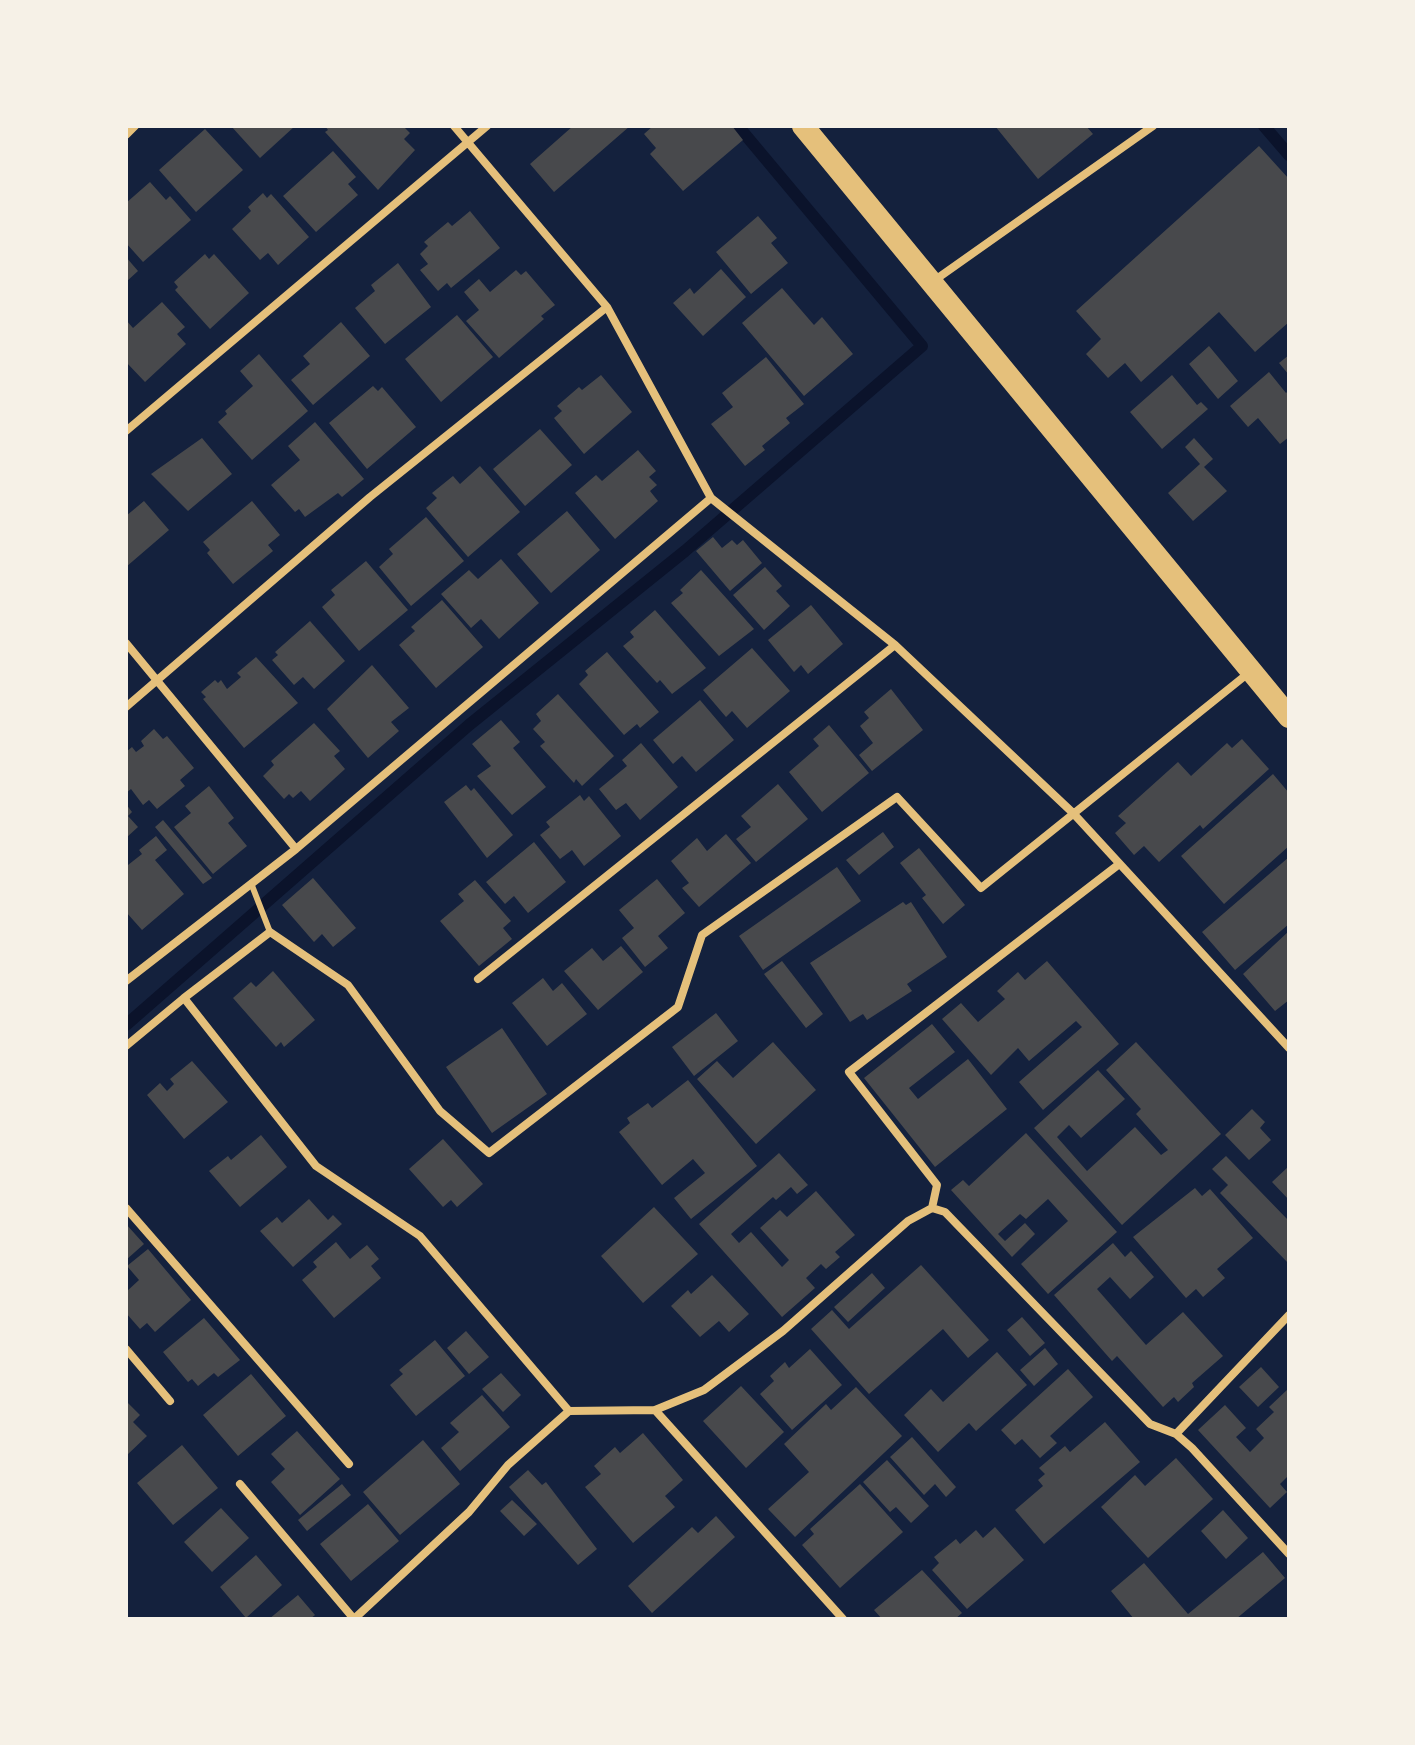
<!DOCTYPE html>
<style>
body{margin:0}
#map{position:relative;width:1415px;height:1745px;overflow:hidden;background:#14213d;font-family:Karla,sans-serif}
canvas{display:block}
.frame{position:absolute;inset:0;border:128px solid #f6f1e7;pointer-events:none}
</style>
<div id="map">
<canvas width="1415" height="1745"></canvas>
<div class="frame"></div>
</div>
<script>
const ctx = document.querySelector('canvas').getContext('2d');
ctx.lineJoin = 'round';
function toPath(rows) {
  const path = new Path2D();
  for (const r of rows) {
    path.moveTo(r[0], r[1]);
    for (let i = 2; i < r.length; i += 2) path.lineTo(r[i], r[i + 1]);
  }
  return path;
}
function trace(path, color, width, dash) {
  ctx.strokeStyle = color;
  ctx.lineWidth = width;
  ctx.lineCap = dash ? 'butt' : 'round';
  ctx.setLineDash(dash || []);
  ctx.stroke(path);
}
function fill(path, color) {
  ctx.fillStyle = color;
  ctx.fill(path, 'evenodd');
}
const stream = toPath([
 [1264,126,1289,155],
 [126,1025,469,725,685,551,922,346,738,126]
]);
const building = toPath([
 [231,126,295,126,260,158],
 [325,126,403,126,410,133,404,139,415,150,378,190,325,132,328,130],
 [573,126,630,126,554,192,530,164],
 [653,126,732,126,743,140,683,191,650,154,656,148,644,134],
 [995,126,1086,126,1093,134,1038,179],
 [205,129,243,170,196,212,159,170],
 [1259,146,1289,179,1289,322,1255,352,1219,312,1141,382,1125,363,1108,378,1086,354,1101,339,1076,311],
 [333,151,356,177,348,184,358,195,316,232,283,196],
 [150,182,166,200,170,196,191,220,143,262,126,243,126,203],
 [263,193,267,198,271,194,309,237,278,265,268,253,260,260,232,229,251,211,248,207],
 [470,211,500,248,451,288,447,283,438,291,420,270,428,264,420,254,428,246,424,242,448,222,452,226],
 [758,216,777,238,771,243,788,263,751,294,716,252],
 [205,254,209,259,214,254,249,293,210,329,175,290,178,287,174,282],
 [126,257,138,271,126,282],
 [398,263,431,307,385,344,355,308,375,291,371,285],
 [721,269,746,297,703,336,673,303,690,288,694,294],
 [516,270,521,275,526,271,555,305,541,316,544,319,499,358,466,321,479,310,464,292,479,279,490,292],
 [782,288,814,325,822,317,853,354,804,396,742,323],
 [162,302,185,327,177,334,186,344,145,382,126,362,126,320,133,328],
 [457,315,493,357,441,402,405,359],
 [341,322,370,356,313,405,291,380,310,364,303,356],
 [1209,346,1238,381,1218,399,1189,364],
 [259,354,308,411,252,460,218,422,227,414,225,411,253,386,240,371],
 [1289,355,1289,375,1279,363],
 [766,357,804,404,786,418,790,423,762,446,765,450,745,466,711,424,733,407,722,393],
 [1269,372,1286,393,1289,390,1289,437,1280,444,1258,418,1248,427,1230,406],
 [601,375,632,412,584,454,554,418,562,411,557,406,579,387,582,390],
 [1172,375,1197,405,1201,402,1208,409,1162,449,1130,412],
 [373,386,378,391,382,387,416,427,367,469,329,423],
 [315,422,364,479,342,497,338,493,305,517,299,509,295,512,271,485,300,460,288,446],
 [540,429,572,465,525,506,493,469],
 [202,438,232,474,188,511,151,474],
 [1194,438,1213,459,1204,467,1227,491,1193,521,1168,493,1200,464,1185,447],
 [638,450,656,471,649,477,657,485,650,491,658,501,615,539,575,493,596,475,602,481],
 [480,466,520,512,468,557,426,508,437,498,432,493,453,476,460,484],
 [144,501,169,530,126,567,126,516],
 [252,501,280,535,268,545,273,551,233,584,207,553,210,550,203,542],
 [567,511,600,550,551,593,517,554],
 [426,517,464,561,411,606,379,567,393,554,389,549],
 [713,537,722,548,732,540,737,545,743,540,762,563,730,591,696,551],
 [501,559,539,603,499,639,481,619,471,628,441,594,469,570,478,579],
 [366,561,408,610,359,651,322,607,335,595,331,590],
 [765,567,782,586,776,591,790,606,764,630,733,595],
 [701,570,754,629,719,656,671,603,683,593,680,590],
 [442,600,483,647,436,688,399,645,415,631,411,627],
 [811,605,843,644,808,674,801,665,794,672,768,640],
 [655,610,706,668,672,694,660,680,657,683,623,646,634,637,630,632],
 [310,621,345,661,314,689,303,677,294,685,272,660,278,655,275,652],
 [752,648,790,691,747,728,732,711,726,717,703,690],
 [607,652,659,712,640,728,637,724,624,735,579,684,588,675,585,671],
 [256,657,298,703,244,748,203,699,206,697,201,692,215,680,218,683,221,680,227,689,241,677,237,673],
 [372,665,409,708,391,722,399,731,368,758,327,709],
 [891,689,923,730,872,771,859,755,873,743,860,726,869,718,864,712],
 [558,694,614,756,582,786,576,779,574,783,540,746,545,742,533,729,541,721,536,714],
 [700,700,734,740,696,772,682,756,673,764,653,740],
 [501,720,520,742,513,748,546,787,512,815,477,776,491,766,472,744],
 [314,723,340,751,334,756,345,769,310,801,301,791,293,798,289,794,284,799,263,776,274,765,271,761],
 [829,725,869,773,822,812,789,772,819,746,813,739],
 [154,729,163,739,167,736,194,768,180,780,185,786,157,809,149,800,143,805,131,789,126,793,126,752,132,747,136,752,144,746,141,741],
 [1242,739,1269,769,1203,829,1200,825,1159,862,1144,846,1134,855,1115,833,1126,823,1118,816,1178,762,1191,776,1227,743,1232,748],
 [641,743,678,787,640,820,626,803,616,810,599,789,627,766,622,760],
 [1273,774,1289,793,1289,846,1224,904,1181,856],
 [778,784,808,819,756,862,736,839,751,827,741,816],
 [466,785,471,791,474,788,513,835,487,858,444,802],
 [209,786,234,818,228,823,247,846,213,874,174,827,191,813,185,806],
 [580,795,584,801,589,796,621,836,584,866,572,850,560,859,540,835,550,827,546,822],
 [126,804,132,812,128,816,138,827,126,838],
 [163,820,212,878,203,884,155,827],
 [883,832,894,847,859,875,846,860],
 [726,834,751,863,699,907,682,888,689,883,671,861,697,838,707,851],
 [156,836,167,850,155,860,184,894,142,930,126,912,126,863,128,865,142,854,139,850],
 [534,842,566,882,528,913,514,896,505,904,486,882],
 [919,848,965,905,943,924,922,898,926,895,900,863],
 [1289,857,1289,924,1235,970,1202,932],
 [837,867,861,901,763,970,739,936],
 [313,878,356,928,333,947,322,934,314,942,282,905],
 [657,879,685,913,658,936,668,948,645,967,622,938,634,928,619,910],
 [475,880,511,921,503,928,512,939,479,966,440,921,464,901,458,894],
 [903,902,906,905,911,902,947,957,907,984,912,991,867,1020,863,1014,850,1022,810,963],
 [1289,931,1289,1000,1275,1011,1243,974],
 [621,946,643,972,598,1010,564,971,592,948,603,961],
 [782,961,823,1014,806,1028,764,974],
 [1047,961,1119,1044,1043,1110,1019,1082,1082,1027,1076,1021,1029,1061,1018,1048,991,1075,942,1019,961,1003,978,1022,1005,999,997,991,1018,972,1025,980],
 [273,971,315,1020,284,1047,281,1042,276,1047,233,998,251,982,256,987],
 [543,978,553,991,562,983,587,1014,547,1046,512,1003],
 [716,1013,738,1041,694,1076,672,1047],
 [932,1024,955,1052,909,1088,918,1099,968,1059,1007,1109,935,1167,864,1078],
 [502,1028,547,1094,492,1133,446,1067],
 [773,1042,816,1090,756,1144,697,1079,717,1061,733,1078],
 [1136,1042,1221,1134,1122,1225,1034,1128,1098,1070,1125,1099,1081,1138,1069,1125,1057,1137,1087,1171,1135,1127,1161,1155,1168,1150,1136,1114,1141,1109,1106,1070],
 [192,1061,228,1102,184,1139,147,1095,160,1083,167,1091,174,1084,170,1079],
 [688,1080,757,1166,691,1219,674,1198,705,1173,693,1159,662,1185,619,1132,630,1123,627,1118,648,1103,652,1108],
 [1252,1109,1265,1122,1260,1128,1271,1140,1249,1160,1225,1135],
 [1026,1133,1117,1232,1048,1294,1021,1264,1068,1221,1048,1199,1026,1219,1020,1214,998,1234,1005,1241,1025,1223,1035,1234,1012,1257,951,1190,963,1180,969,1186],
 [261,1135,287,1167,240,1207,209,1171,228,1156,231,1160],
 [443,1139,483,1184,457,1207,451,1200,443,1207,409,1169],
 [779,1153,808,1185,797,1194,791,1187,776,1200,773,1197,731,1234,739,1243,751,1232,782,1267,789,1260,760,1228,780,1210,787,1217,816,1191,855,1235,835,1252,840,1257,826,1269,821,1264,806,1278,815,1288,782,1317,699,1224],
 [1226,1156,1289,1221,1289,1264,1220,1193,1228,1185,1212,1169],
 [1289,1166,1289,1200,1272,1182],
 [1195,1188,1202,1196,1210,1189,1253,1238,1217,1269,1225,1278,1203,1297,1196,1289,1186,1298,1133,1237],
 [309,1199,328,1220,333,1215,342,1224,293,1267,260,1231,277,1217,282,1223],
 [654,1207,698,1254,643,1303,601,1256],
 [126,1224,144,1244,126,1260],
 [336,1242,350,1259,367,1245,379,1259,371,1266,381,1278,334,1318,302,1280,317,1267,313,1262],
 [1113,1243,1125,1257,1131,1251,1154,1277,1130,1299,1110,1277,1097,1289,1146,1345,1183,1312,1223,1356,1192,1383,1194,1387,1178,1402,1174,1397,1163,1407,1117,1356,1112,1361,1054,1295],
 [148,1249,191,1300,155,1332,147,1323,140,1329,126,1313,126,1292,139,1280,127,1266],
 [921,1265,989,1340,968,1358,943,1329,869,1394,811,1329,832,1310,849,1329],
 [872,1273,885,1288,848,1322,834,1307],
 [712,1275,749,1314,729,1332,719,1321,700,1337,671,1306,688,1290,691,1294],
 [1022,1317,1045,1343,1030,1356,1007,1330],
 [204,1318,240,1360,218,1377,214,1373,198,1386,192,1379,188,1382,163,1352],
 [466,1331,489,1357,469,1374,447,1348],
 [435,1340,465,1376,416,1416,390,1385,403,1374,399,1370],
 [1045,1348,1058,1364,1034,1386,1020,1370],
 [810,1349,842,1385,792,1430,760,1394,774,1381,770,1376,785,1362,789,1368],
 [997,1352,1027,1385,976,1431,969,1423,938,1452,904,1415,931,1389,943,1402],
 [1261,1367,1279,1387,1258,1407,1239,1387],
 [1068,1369,1093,1397,1050,1436,1057,1443,1040,1458,1022,1439,1015,1445,1001,1430],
 [501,1373,521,1395,503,1412,482,1389],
 [251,1374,286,1416,238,1456,203,1415],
 [741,1386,784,1432,746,1468,703,1421],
 [856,1387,902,1436,795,1537,768,1509,809,1472,784,1444,826,1404,831,1410],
 [1288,1389,1289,1475,1280,1484,1287,1492,1270,1508,1198,1430,1225,1405,1246,1428,1236,1437,1250,1452,1264,1438,1256,1429,1274,1412,1269,1407],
 [482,1395,510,1427,460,1471,441,1448,459,1432,450,1423],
 [126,1401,140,1415,133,1422,147,1436,126,1456],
 [1105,1422,1140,1462,1044,1544,1015,1510,1043,1486,1038,1480,1045,1474,1039,1468,1065,1446,1070,1452],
 [297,1431,340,1479,300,1515,271,1482,285,1469,271,1454],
 [643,1433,683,1480,665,1496,675,1507,633,1543,585,1487,601,1474,594,1466,615,1447,620,1453],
 [912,1437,956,1487,946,1497,935,1484,924,1495,890,1457],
 [423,1440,460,1484,400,1535,363,1492],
 [182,1445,218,1488,173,1525,137,1483],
 [1176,1458,1213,1499,1148,1558,1101,1507,1135,1475,1145,1486],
 [887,1460,929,1506,911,1523,896,1507,890,1512,863,1482],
 [528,1470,542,1485,546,1482,597,1549,578,1565,509,1487],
 [342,1484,351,1495,307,1531,298,1520],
 [860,1484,903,1532,840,1588,802,1545,814,1534,810,1529],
 [512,1500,537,1524,524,1536,500,1511],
 [368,1504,399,1541,351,1581,320,1544],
 [221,1508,249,1538,212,1572,184,1542],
 [1223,1510,1248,1538,1226,1559,1201,1531],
 [716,1516,735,1537,652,1613,628,1586,692,1527,698,1533],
 [995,1527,1024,1560,967,1609,932,1570,939,1563,934,1557,956,1539,960,1544,976,1530,983,1538],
 [1263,1552,1285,1578,1236,1619,1134,1619,1111,1591,1144,1563,1188,1614],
 [256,1555,282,1585,246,1618,220,1587],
 [922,1570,962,1613,955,1619,882,1619,874,1610],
 [298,1595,315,1615,310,1619,269,1619]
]);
const service = toPath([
 [251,883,270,932]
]);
const minor = toPath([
 [454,126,607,307,711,498,895,645,1073,813,1289,1048],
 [126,135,135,126],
 [935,280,1153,126],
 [126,431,487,126],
 [126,643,296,849],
 [126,707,370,497,607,307],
 [478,979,895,645],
 [126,981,296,849,711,498],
 [184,998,270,932,348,985,440,1111,489,1153,678,1007,702,935,897,797,981,888,1251,671],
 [126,1046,184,998,316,1166,420,1236,569,1411],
 [126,1208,349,1464],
 [932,1208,937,1185,849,1072,1118,865],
 [126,1349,170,1401],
 [655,1410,843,1619],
 [1176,1434,1289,1315],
 [240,1484,354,1619],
 [354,1619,469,1512,508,1465,569,1411,655,1410,704,1390,783,1331,908,1221,932,1208,945,1212,1150,1424,1176,1434,1192,1448,1289,1554]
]);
const trunk = toPath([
 [803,126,1289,717]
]);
trace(stream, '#0b132b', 12);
fill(building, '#48494c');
trace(service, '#e5c07b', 6);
trace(minor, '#e5c07b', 8);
trace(trunk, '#e5c07b', 22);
</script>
